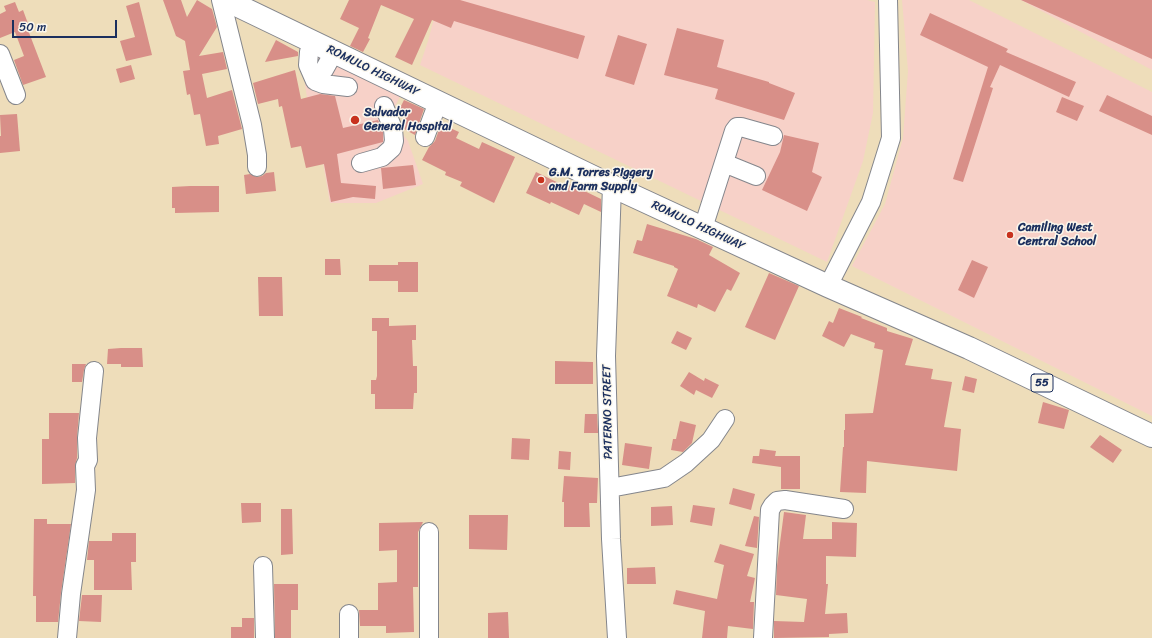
<!DOCTYPE html>
<style>
body{margin:0}
#map{position:relative;width:1152px;height:638px;overflow:hidden;background:#eeddba;font-family:Sriracha,sans-serif}
canvas{display:block}
.scale{position:absolute;left:12px;top:20px;width:105px;height:18px;box-sizing:border-box;border:2px solid #1b2f5e;border-top:0;padding-left:5px;font-size:12px;line-height:14px;white-space:nowrap;color:#1b2f5e;-webkit-text-stroke:3px #fbf7ec;paint-order:stroke}
</style>
<div id="map">
<canvas width="1152" height="638"></canvas>
<div class="scale">50 m</div>
</div>
<script>
const ctx = document.querySelector('canvas').getContext('2d');
ctx.lineJoin = 'round';
function fill(path, color) {
  ctx.fillStyle = color;
  ctx.fill(path, 'evenodd');
}
function toPath(rows) {
  const path = new Path2D();
  for (const r of rows) {
    path.moveTo(r[0], r[1]);
    for (let i = 2; i < r.length; i += 2) path.lineTo(r[i], r[i + 1]);
  }
  return path;
}
function trace(path, color, width, dash) {
  ctx.strokeStyle = color;
  ctx.lineWidth = width;
  ctx.lineCap = dash ? 'butt' : 'round';
  ctx.setLineDash(dash || []);
  ctx.stroke(path);
}
function drawText(font, color, halo, rows, align = 'center') {
  ctx.font = font + ' Sriracha,sans-serif';
  ctx.lineWidth = 3;
  ctx.setLineDash([]);
  ctx.textBaseline = 'middle';
  ctx.strokeStyle = halo;
  ctx.fillStyle = color;
  for (const [text, x, y, turn = 0] of rows) {
    ctx.save();
    ctx.translate(x, y);
    ctx.rotate((+turn || 0) * Math.PI / 180);
    ctx.textAlign = isNaN(turn) ? turn : align;
    if (halo) ctx.strokeText(text, 0, 0);
    ctx.fillText(text, 0, 0);
    ctx.restore();
  }
}
const built = toPath([
 [439,0,867,0,875,2,873,113,863,161,827,262,420,65,428,41],
 [902,0,969,0,1152,92,1152,416,852,266,885,204,903,138,908,71],
 [1021,0,1152,0,1152,70],
 [299,45,402,93,394,108,401,132,408,141,423,184,376,203,330,203,323,163,308,104]
]);
const building = toPath([
 [163,0,181,0,187,17,197,0,212,9,217,27,199,56,223,52,227,69,202,74,207,98,232,90,242,129,218,136,219,144,206,146,200,114,194,115,190,94,187,95,183,71,190,70,185,41,176,36],
 [349,0,460,0,585,36,578,59,454,21,451,28,432,20,412,65,395,57,414,19,381,5,368,38,370,39,363,52,350,46,359,28,340,19],
 [1021,0,1152,0,1152,59],
 [15,2,19,12,23,10,30,29,28,30,46,77,23,85,14,60,24,56,15,32,0,38,0,14,6,11,4,6],
 [139,2,152,55,126,61,120,41,135,37,126,6],
 [930,13,1008,49,1006,52,1076,82,1069,97,1000,65,990,87,993,88,963,182,953,179,988,67,920,35],
 [677,28,724,40,717,67,769,82,769,83,795,93,784,120,715,99,718,89,664,75],
 [618,35,647,44,634,85,605,76],
 [276,40,298,52,298,56,265,62],
 [131,65,135,79,120,83,116,69],
 [295,70,301,99,320,94,335,96,343,128,378,120,383,131,383,142,337,154,341,183,376,186,375,199,353,197,331,202,324,164,306,168,301,146,291,148,282,106,279,107,278,99,258,104,253,83],
 [1107,95,1152,116,1152,135,1099,111],
 [1062,97,1084,106,1077,121,1056,112],
 [404,100,424,109,415,135,404,129,402,124,407,114,399,110],
 [17,114,20,151,0,153,0,136,1,136,0,115],
 [441,124,459,132,456,138,479,149,482,142,515,157,494,203,460,186,462,182,445,175,446,172,422,160,429,147,435,141],
 [784,135,819,143,812,172,822,177,807,211,762,190,780,152],
 [413,165,416,185,383,189,381,168],
 [274,172,276,191,246,194,244,175,250,174,257,177,262,176,266,173],
 [536,172,569,188,570,184,601,199,601,212,584,204,579,215,551,202,550,204,526,193],
 [190,186,219,186,219,212,175,213,175,208,172,208,172,187],
 [647,224,696,239,713,247,709,255,740,273,731,291,727,289,715,312,698,304,697,308,667,296,678,269,674,267,674,266,633,253,637,240,642,241],
 [325,259,340,259,341,275,325,275],
 [972,260,988,267,974,298,958,290],
 [398,262,418,262,418,292,398,292,398,281,369,281,369,265,398,265],
 [769,273,799,286,775,340,745,327],
 [258,277,282,277,283,316,259,316],
 [839,308,862,317,861,318,887,328,887,331,913,339,905,365,933,369,931,379,952,382,944,427,961,429,957,471,867,461,866,493,840,492,843,447,844,447,844,430,845,430,845,414,873,413,883,350,874,348,875,343,851,334,844,347,822,336,829,321,833,323],
 [372,318,389,318,389,326,416,325,416,340,412,340,413,366,417,366,417,393,414,393,413,409,375,409,375,394,371,394,371,380,376,380,377,376,377,331,372,331],
 [677,331,692,338,686,350,671,343],
 [121,348,142,348,143,367,121,367,121,364,107,364,108,349],
 [555,361,593,362,593,384,555,384],
 [72,364,86,364,84,370,82,382,72,382],
 [689,372,704,381,705,378,719,385,712,398,696,390,694,395,680,386],
 [965,376,977,379,974,393,962,390],
 [1043,402,1069,410,1064,429,1038,423],
 [49,413,79,413,77,437,77,458,75,466,75,483,42,484,42,439,49,439],
 [585,414,597,414,598,433,584,433],
 [680,421,696,425,692,443,683,452,671,450,673,439,676,439],
 [1100,435,1122,450,1113,463,1090,447],
 [512,438,530,439,529,460,511,459],
 [625,443,652,447,649,469,622,465],
 [760,449,776,451,775,456,800,456,800,489,781,489,781,467,752,463,753,456,759,456],
 [559,451,571,452,570,470,558,469],
 [564,476,598,478,597,503,589,503,590,527,564,527,564,502,562,502],
 [733,488,755,494,751,510,729,504],
 [241,503,261,503,261,522,242,523],
 [693,505,715,508,712,526,690,522],
 [672,506,673,525,651,526,651,507],
 [281,509,292,509,293,554,281,555],
 [784,512,806,515,803,539,832,539,832,522,857,523,856,557,826,556,826,584,828,584,825,614,847,613,848,633,829,634,829,637,774,638,774,621,804,622,807,599,776,595,777,566],
 [469,515,508,515,507,550,469,549],
 [754,516,759,517,757,548,745,546],
 [34,519,47,519,47,524,71,524,61,593,58,622,36,622,36,596,33,596],
 [423,522,418,532,418,587,413,587,414,632,386,633,386,626,360,626,359,610,378,610,378,583,397,582,397,550,379,551,379,523],
 [112,533,136,533,136,562,131,562,132,590,94,590,94,560,87,560,89,541,112,541],
 [720,544,754,554,747,576,755,578,750,602,754,602,753,629,728,626,727,638,702,638,705,611,673,604,676,590,717,599,724,565,714,562],
 [655,567,656,584,627,584,627,568],
 [274,584,298,584,298,610,291,610,291,638,275,638],
 [82,595,102,595,101,622,79,621],
 [508,612,509,638,488,638,488,613],
 [242,618,254,618,254,638,231,638,231,627,242,627]
]);
const minor = toPath([
 [221,0,252,125,257,155,257,167],
 [314,42,309,52,308,65,315,81,323,84,348,87],
 [0,54,16,95],
 [324,70,334,52],
 [425,137,438,102],
 [361,163,382,157,392,148,394,141,393,129,384,106],
 [724,163,756,176],
 [612,186,606,356,611,539,617,638],
 [703,228,734,131,737,127,741,127,773,136],
 [828,286,871,202,891,138,888,0],
 [610,488,664,478,686,463,711,440,725,419],
 [429,532,429,638],
 [263,566,265,638],
 [349,614,349,638],
 [67,638,71,594,86,490,85,466,88,460,87,438,94,371],
 [763,638,770,510,773,505,777,501,785,500,844,509]
]);
const highway = toPath([
 [226,0,612,186,828,286,969,348,1152,436]
]);
const markers = [
 [355,120,5,"#c8321e"],
 [541,180,4,"#c8321e"],
 [1010,235,4,"#c8321e"]
];
const shields = [
 [1042,383,22]
];
const shieldNames = [
 ["55",1042,383]
];
const streetNames = [
 ["ROMULO HIGHWAY",373,71,26],
 ["ROMULO HIGHWAY",698,226,25],
 ["PATERNO STREET",608,412,-91]
];
const poiNames = [
 ["Salvador",364,113],
 ["General Hospital",364,127],
 ["G.M. Torres Piggery",549,173],
 ["and Farm Supply",549,187],
 ["Camiling West",1018,228],
 ["Central School",1018,242]
];
fill(built, '#f7d1c8');
fill(building, '#d88f88');
trace(minor, '#84868c', 20);
trace(highway, '#84868c', 24);
trace(minor, '#fff', 18);
trace(highway, '#fff', 22);
for (const [x, y, r, color] of markers) {
  const dot = new Path2D();
  dot.arc(x, y, r, 0, 2 * Math.PI);
  ctx.fillStyle = color;
  ctx.fill(dot);
  trace(dot, '#fbf7ec', 1.5);
}
for (const [x, y, w] of shields) {
  const box = new Path2D();
  box.roundRect(x - w / 2, y - 9, w, 18, 3);
  ctx.fillStyle = '#fbf7ec';
  ctx.fill(box);
  trace(box, '#1b2f5e', 1);
}
drawText('bold 11px', '#1b2f5e', null, shieldNames);
drawText('12px', '#1b2f5e', '#fbf7ec', streetNames);
drawText('bold 12px', '#1b2f5e', '#fbf7ec', poiNames, 'left');
</script>
